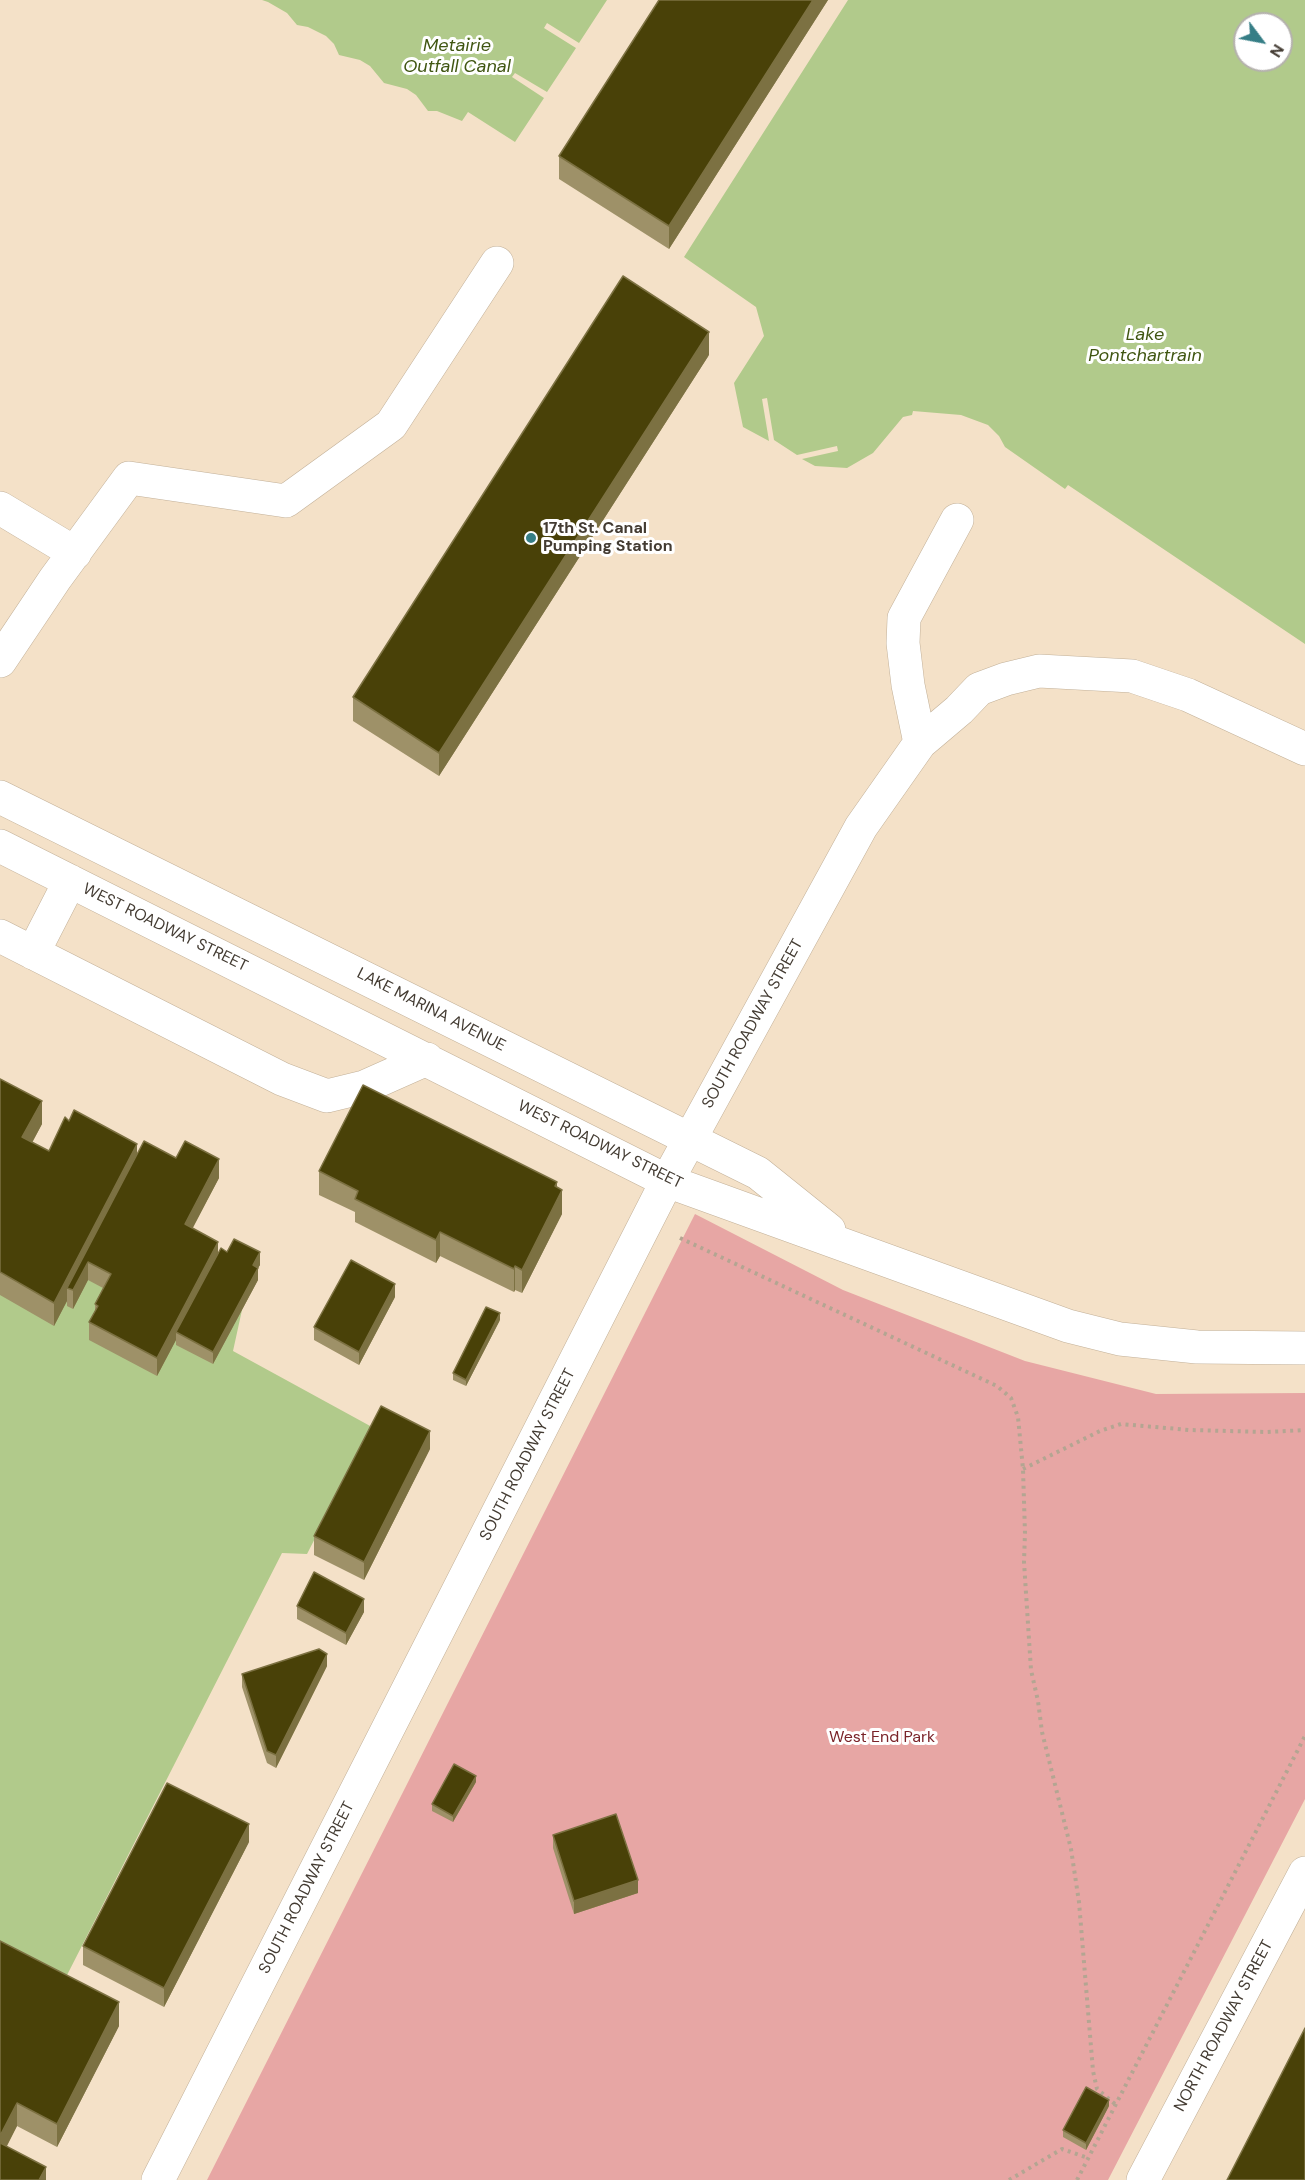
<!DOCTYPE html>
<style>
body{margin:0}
#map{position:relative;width:1305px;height:2180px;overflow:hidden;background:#f4e1c8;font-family:"DM Sans",sans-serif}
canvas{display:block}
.north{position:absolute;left:1233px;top:12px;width:60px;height:60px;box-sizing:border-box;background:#fff;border:2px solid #b4b1ad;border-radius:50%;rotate:122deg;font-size:16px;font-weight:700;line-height:24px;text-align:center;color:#433b32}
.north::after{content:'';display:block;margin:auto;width:21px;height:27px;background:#367e86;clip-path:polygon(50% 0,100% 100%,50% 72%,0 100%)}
</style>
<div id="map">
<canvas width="1305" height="2180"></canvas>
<div class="north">N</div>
</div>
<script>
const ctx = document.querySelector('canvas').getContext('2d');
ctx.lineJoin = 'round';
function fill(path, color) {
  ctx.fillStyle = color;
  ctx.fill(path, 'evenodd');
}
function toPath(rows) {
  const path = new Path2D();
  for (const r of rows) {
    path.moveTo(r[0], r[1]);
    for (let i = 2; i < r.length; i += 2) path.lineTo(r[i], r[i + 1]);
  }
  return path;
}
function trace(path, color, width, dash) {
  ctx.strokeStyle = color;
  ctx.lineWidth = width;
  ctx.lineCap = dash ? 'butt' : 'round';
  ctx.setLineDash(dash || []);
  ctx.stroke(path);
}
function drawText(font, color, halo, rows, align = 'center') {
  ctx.font = font + ' "DM Sans",sans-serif';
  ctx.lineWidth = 6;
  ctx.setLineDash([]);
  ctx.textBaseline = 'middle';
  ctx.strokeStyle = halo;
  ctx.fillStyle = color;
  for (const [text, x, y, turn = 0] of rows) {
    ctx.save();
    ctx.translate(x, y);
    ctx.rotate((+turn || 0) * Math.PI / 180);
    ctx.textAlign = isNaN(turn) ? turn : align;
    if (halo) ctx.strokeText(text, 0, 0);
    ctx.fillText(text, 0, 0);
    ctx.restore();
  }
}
const green = toPath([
 [695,1214,843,1290,1025,1361,1156,1394,1305,1393,1305,1799,1108,2180,207,2180]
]);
const water = toPath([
 [262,0,607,0,579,43,547,23,544,28,576,48,547,92,515,73,512,77,544,98,515,142,468,112,462,121,437,111,428,111,416,95,407,89,384,83,370,66,360,60,339,55,334,44,326,36,308,27,297,25,287,13,268,2],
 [848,0,1305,0,1305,644,1068,485,1065,489,1005,447,999,436,988,425,961,415,913,411,912,415,903,417,873,453,847,468,815,466,802,459,838,451,837,446,797,455,774,440,767,398,762,399,769,441,743,427,734,383,764,336,756,307,684,257],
 [1245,24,1281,24,1281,60,1245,60],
 [0,1149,249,1278,233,1351,372,1427,307,1554,282,1553,64,1981,0,2097]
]);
const path = toPath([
 [680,1238,997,1386,1011,1398,1018,1417,1023,1469,1025,1533,1024,1562,1031,1670,1038,1701,1042,1732,1071,1849,1079,1902,1093,2071,1097,2089,1115,2104],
 [1023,1469,1100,1431,1121,1424,1189,1430,1267,1432,1305,1430],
 [1009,2180,1062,2149,1088,2158],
 [1077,2180,1305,1736]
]);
const minor = toPath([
 [0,508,75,553],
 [0,661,55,579,129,478,286,501,391,425,497,263],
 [920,743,908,685,903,643,904,618,957,520],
 [0,797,758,1173,829,1230],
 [0,846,667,1181,1068,1326,1120,1339,1197,1347,1305,1348],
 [0,936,282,1079,327,1096,364,1087,427,1059],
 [33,953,70,881],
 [158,2180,667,1181,861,827,920,743,959,710,979,689,1006,679,1039,671,1132,676,1188,695,1305,749],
 [1143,2180,1305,1873]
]);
const wall = toPath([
 [659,0,828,0,669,249,559,179,559,156],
 [709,355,439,776,353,721,353,697],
 [0,1079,42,1124,32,1143,49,1151,69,1121,137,1154,176,1158,219,1178,192,1228,218,1255,227,1252,260,1265,258,1268,258,1280,213,1364,176,1345,176,1340,157,1376,89,1340,89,1322,95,1311,95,1304,103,1288,88,1280,73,1309,67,1306,67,1301,54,1326,0,1295],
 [319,1171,557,1188,562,1214,522,1293,515,1290,514,1292,440,1256,436,1263,355,1222,355,1212,319,1195],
 [395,1297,359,1365,314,1340,314,1327],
 [500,1320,466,1386,453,1380,453,1373],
 [430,1449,364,1580,314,1555,314,1536],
 [297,1606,364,1612,346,1645,297,1619],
 [327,1666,276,1768,267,1763,242,1687,242,1674],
 [476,1782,453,1822,432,1811,432,1804],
 [553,1835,638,1893,574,1914,553,1848],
 [249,1842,164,2007,83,1965,83,1946],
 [0,1941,119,2026,57,2147,17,2126,7,2146,46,2180,0,2180],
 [1109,2106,1086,2150,1063,2137,1063,2130]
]);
const shadedWall = toPath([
 [813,0,828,0,669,249,669,226],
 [709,332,709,355,439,776,439,753],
 [42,1101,42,1124,22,1161,22,1137],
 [137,1144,137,1168,88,1262,88,1280,73,1309,73,1290,67,1288,67,1301,54,1326,54,1303],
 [219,1159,219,1178,185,1243,185,1224],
 [557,1182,557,1201,562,1190,562,1214,522,1293,522,1270,555,1186],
 [440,1232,440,1256,436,1263,436,1240],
 [218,1242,218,1260,176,1332,176,1340,157,1376,157,1358],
 [260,1252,260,1265,258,1268,258,1280,213,1364,213,1352,253,1265],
 [515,1266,515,1290,514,1292,514,1269],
 [395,1284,395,1297,359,1365,359,1352],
 [500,1313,500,1320,466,1386,466,1380],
 [430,1431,430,1449,364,1580,364,1562],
 [364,1599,364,1612,346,1645,346,1633],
 [327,1654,327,1666,276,1768,276,1755],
 [476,1776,476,1782,453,1822,453,1816],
 [249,1824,249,1842,164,2007,164,1988],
 [638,1880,638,1893,574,1914,574,1901],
 [119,2002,119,2026,57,2147,57,2124],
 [1109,2100,1109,2106,1086,2150,1086,2143],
 [17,2103,17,2126,0,2159,0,2136],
 [46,2167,46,2180,39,2180]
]);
const building = toPath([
 [659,0,813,0,669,226,559,156,659,0],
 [623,276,709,332,439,753,353,697,623,276],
 [0,1079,42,1101,22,1137,49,1151,65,1117,69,1121,74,1110,137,1144,54,1303,0,1272,0,1079],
 [363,1085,557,1182,555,1186,562,1190,522,1270,515,1266,514,1269,440,1232,436,1240,355,1199,358,1191,319,1171,363,1085],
 [144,1141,176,1158,185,1141,219,1159,185,1224,218,1242,157,1358,89,1322,98,1306,95,1304,111,1274,88,1262,73,1290,67,1288,144,1141],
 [234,1239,260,1252,253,1265,258,1268,213,1352,176,1332,221,1248,227,1252,234,1239],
 [351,1260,395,1284,359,1352,314,1327,351,1260],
 [486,1307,500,1313,466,1380,453,1373,486,1307],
 [381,1406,430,1431,364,1562,314,1536,381,1406],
 [314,1572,364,1599,346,1633,297,1606,314,1572],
 [319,1649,327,1654,276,1755,267,1751,242,1674,319,1649],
 [454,1764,476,1776,453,1816,432,1804,454,1764],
 [167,1783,249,1824,164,1988,83,1946,167,1783],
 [616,1814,638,1880,574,1901,553,1835,616,1814],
 [0,1941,119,2002,57,2124,17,2103,0,2136,0,1941],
 [1305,2028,1305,2180,1227,2180,1305,2028],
 [1086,2087,1109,2100,1086,2143,1063,2130,1086,2087],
 [0,2143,46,2167,39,2180,0,2180,0,2143]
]);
const markers = [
 [531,538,6,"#367e86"]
];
const poiNames = [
 ["17th St. Canal",543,529],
 ["Pumping Station",543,547]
];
const streetNames = [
 ["WEST ROADWAY STREET",165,928,26],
 ["LAKE MARINA AVENUE",431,1010,27],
 ["SOUTH ROADWAY STREET",753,1024,-61],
 ["WEST ROADWAY STREET",600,1145,26],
 ["SOUTH ROADWAY STREET",528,1455,-63],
 ["SOUTH ROADWAY STREET",307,1888,-63],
 ["NORTH ROADWAY STREET",1224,2026,-62]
];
const parkNames = [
 ["West End Park",882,1738]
];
const waterNames = [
 ["Metairie",457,46],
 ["Outfall Canal",457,67],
 ["Lake",1145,335],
 ["Pontchartrain",1145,356]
];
fill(green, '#e7a6a4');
fill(water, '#b1ca8b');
trace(minor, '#c2b098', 34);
trace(path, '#b4a592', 4, [3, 4.5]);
trace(minor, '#fff', 33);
fill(wall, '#9e9168');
fill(shadedWall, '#7c7142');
fill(building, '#494108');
trace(building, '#7c7142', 1.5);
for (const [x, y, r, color] of markers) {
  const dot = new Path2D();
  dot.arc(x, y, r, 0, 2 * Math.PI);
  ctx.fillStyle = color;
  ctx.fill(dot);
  trace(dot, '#fff', 2);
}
drawText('bold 16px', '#433b32', '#fff', poiNames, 'left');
drawText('16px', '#433b32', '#fff', streetNames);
drawText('16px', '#7a2329', '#fff', parkNames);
drawText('italic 18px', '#405612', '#fff', waterNames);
</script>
